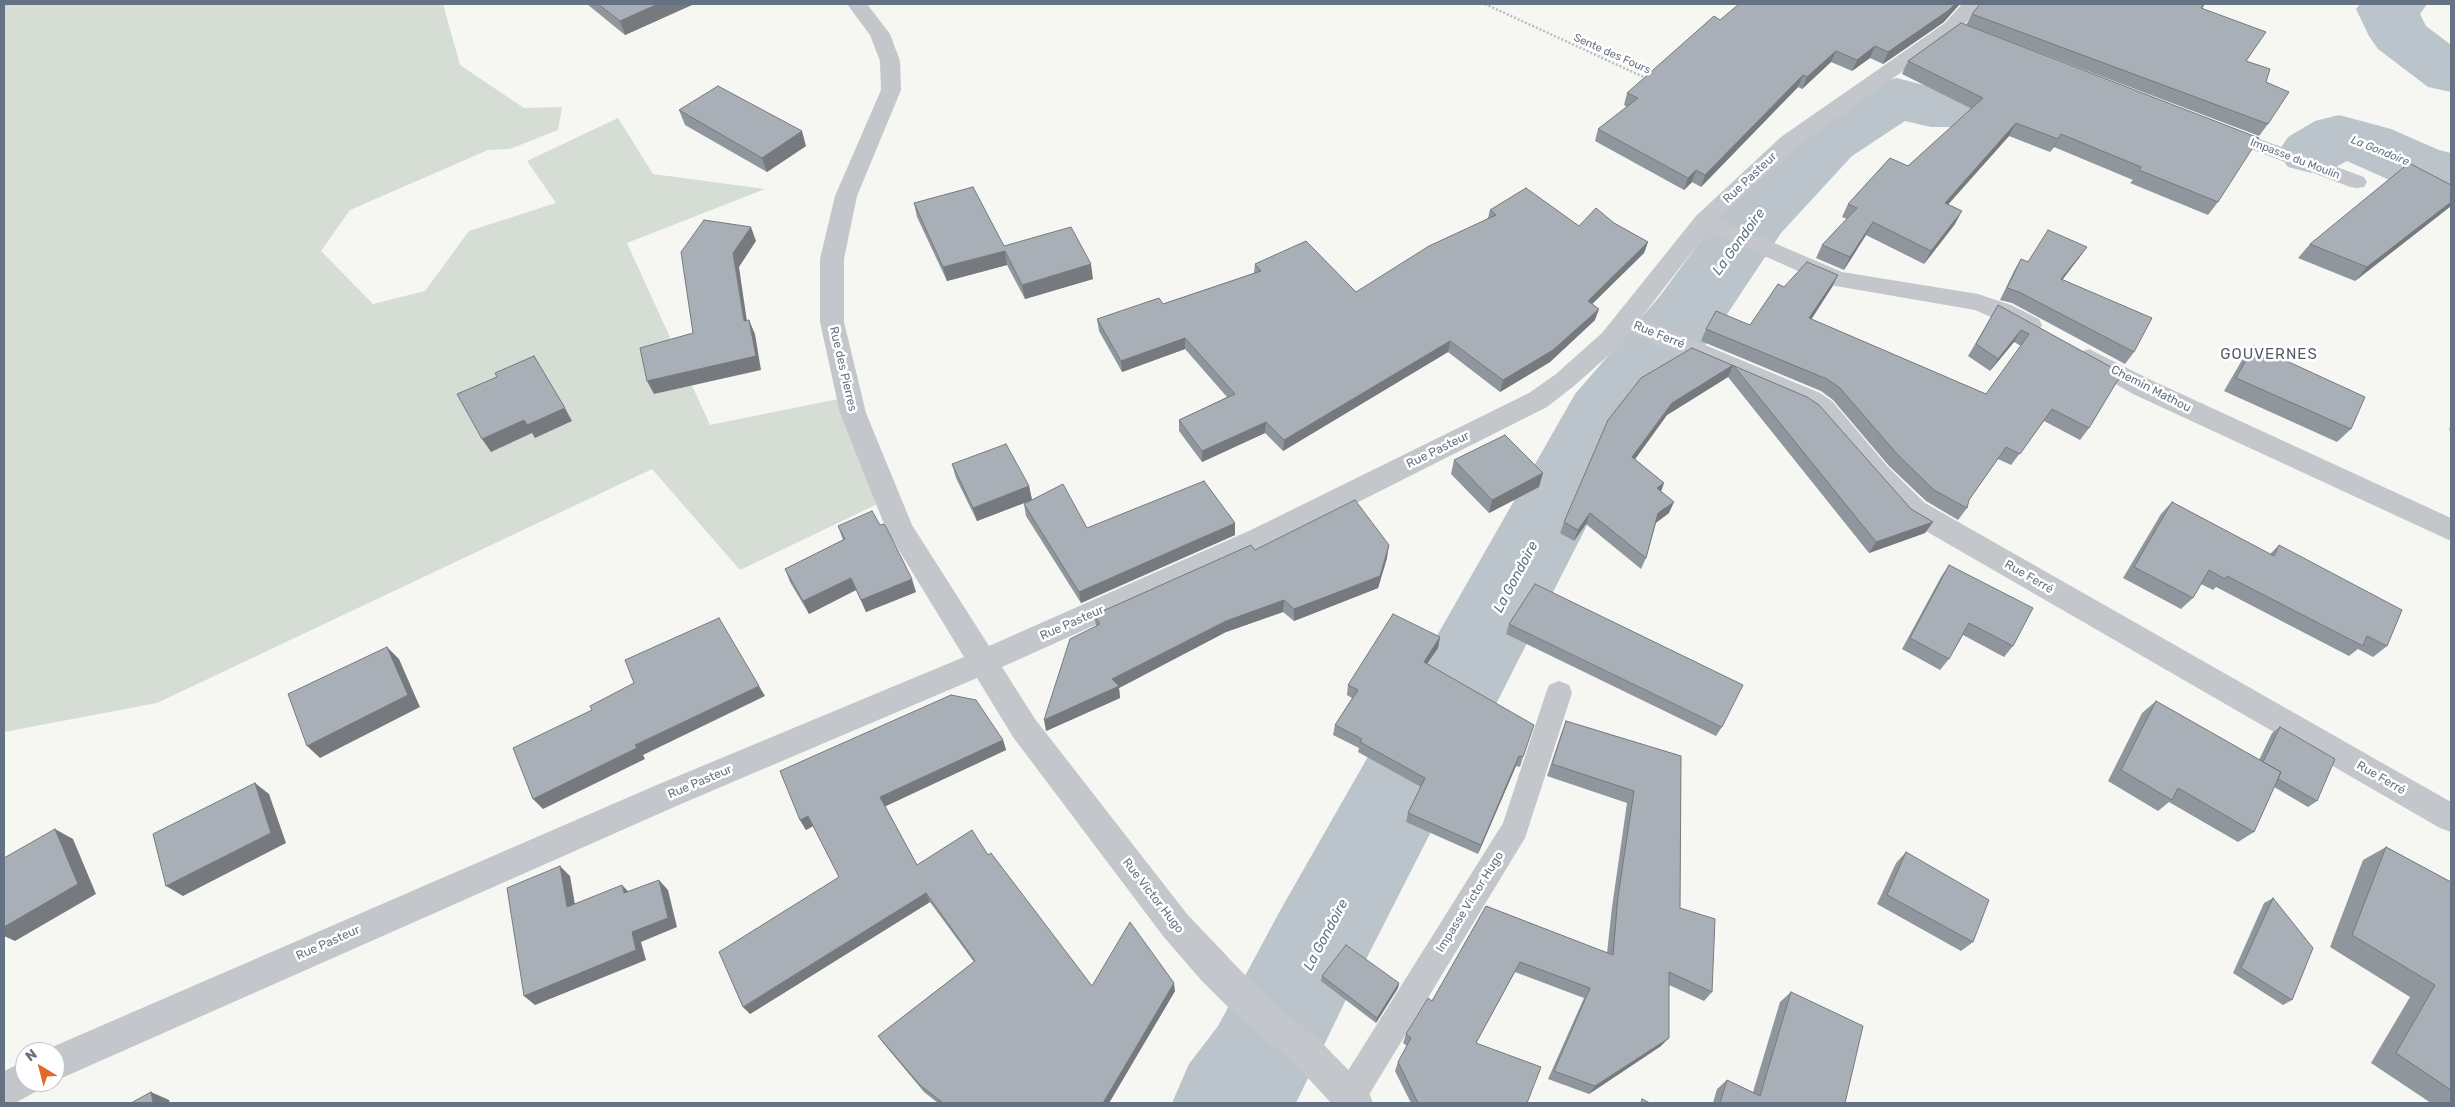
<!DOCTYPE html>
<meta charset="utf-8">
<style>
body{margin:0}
#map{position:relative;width:2455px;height:1107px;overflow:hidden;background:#f6f6f3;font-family:Rubik,sans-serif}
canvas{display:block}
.frame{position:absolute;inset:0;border:5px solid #657284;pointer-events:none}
.north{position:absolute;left:15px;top:1042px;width:50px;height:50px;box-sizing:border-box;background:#fff;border:1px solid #c1c7ce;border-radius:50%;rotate:323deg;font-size:14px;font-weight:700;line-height:20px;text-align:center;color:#657284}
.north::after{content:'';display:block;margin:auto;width:18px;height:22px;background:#e26927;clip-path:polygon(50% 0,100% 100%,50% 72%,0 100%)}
</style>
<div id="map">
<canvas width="2455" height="1107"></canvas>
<div class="frame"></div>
<div class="north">N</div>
</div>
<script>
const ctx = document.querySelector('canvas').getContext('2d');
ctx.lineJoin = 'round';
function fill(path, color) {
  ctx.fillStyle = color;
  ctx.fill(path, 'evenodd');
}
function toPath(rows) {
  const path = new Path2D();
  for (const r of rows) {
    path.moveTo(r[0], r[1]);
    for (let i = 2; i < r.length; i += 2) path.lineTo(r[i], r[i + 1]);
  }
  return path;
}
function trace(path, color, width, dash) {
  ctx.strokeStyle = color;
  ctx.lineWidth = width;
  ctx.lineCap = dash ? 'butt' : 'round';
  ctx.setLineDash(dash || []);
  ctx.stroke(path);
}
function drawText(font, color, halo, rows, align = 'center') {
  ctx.font = font + ' Rubik,sans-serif';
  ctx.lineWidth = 5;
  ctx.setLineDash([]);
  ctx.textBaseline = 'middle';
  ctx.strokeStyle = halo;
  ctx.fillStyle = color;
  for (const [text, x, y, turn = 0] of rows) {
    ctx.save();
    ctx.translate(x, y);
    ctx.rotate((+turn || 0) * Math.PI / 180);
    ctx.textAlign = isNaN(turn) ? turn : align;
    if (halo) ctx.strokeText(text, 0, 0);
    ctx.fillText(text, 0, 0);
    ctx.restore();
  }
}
const green = toPath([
 [4,4,443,4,460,65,524,108,562,107,558,130,510,149,488,150,350,210,321,251,373,304,425,291,469,231,556,203,527,161,618,118,653,174,765,189,627,243,710,425,858,395,894,496,740,570,652,469,157,703,4,732]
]);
const river = toPath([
 [2360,4,2427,4,2420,14,2426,26,2451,45,2451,92,2428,87,2378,49,2369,36,2356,9,2360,4],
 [2022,63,2095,84,2105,98,2095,112,2072,118,2018,102,2000,105,1977,121,1954,127,1931,127,1905,121,1852,156,1781,233,1714,334,1634,433,1355,981,1296,1103,1172,1103,1189,1064,1218,1026,1281,909,1575,394,1660,296,1731,199,1804,126,1857,95,1869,92,1874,84,1897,78,1931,87,1940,87,1958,75,2022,63],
 [2339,115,2391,129,2439,150,2451,153,2451,197,2394,182,2347,161,2336,167,2312,173,2288,167,2278,152,2288,137,2315,121,2339,115]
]);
const path = toPath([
 [1485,4,1648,79]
]);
const service = toPath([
 [2224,126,2364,177,2367,182,2364,187,2357,188,2350,187,2217,136,2214,132,2217,128,2224,126],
 [1559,681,1569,685,1572,693,1525,838,1364,1103,1337,1103,1334,1096,1339,1085,1503,823,1546,693,1549,685,1559,681]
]);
const minor = toPath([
 [1704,213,1842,272,1978,294,2011,305,2039,319,2042,325,2039,331,2030,334,1975,310,1830,285,1696,226,1693,221,1696,216,1704,213],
 [1626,312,1820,393,1832,401,1888,467,1925,503,2451,802,2451,832,2440,828,1905,519,1870,481,1814,415,1802,407,1617,327,1614,321,1617,315,1626,312],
 [2089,349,2151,380,2451,518,2451,541,2133,394,2080,364,2077,358,2080,352,2089,349]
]);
const tertiary = toPath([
 [847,4,867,4,890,34,900,61,901,90,857,196,844,259,844,322,866,413,912,525,989,646,1251,530,1529,393,1556,374,1602,333,1696,216,1781,137,1945,23,1962,4,1982,4,1959,31,1797,147,1760,180,1712,226,1620,345,1574,386,1547,407,1271,546,1002,667,1035,719,1187,914,1262,993,1321,1042,1368,1090,1373,1103,1331,1103,1297,1066,1238,1017,1201,980,1163,936,1013,737,977,678,681,804,55,1081,55,1052,43,1051,659,784,964,657,886,529,840,413,820,322,820,259,835,196,881,90,880,61,870,35,847,4],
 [25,1061,25,1082,41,1082,37,1091,15,1103,4,1103,4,1071,25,1061]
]);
const wall = toPath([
 [587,4,694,4,625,35],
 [2205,4,2202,9,2246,61,2266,82,2268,124,2259,136,1966,25,1972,14],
 [1720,20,1944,22,1883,64,1870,58,1852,71,1831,62,1802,89,1798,87,1701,187,1692,182,1684,190,1595,141,1598,129,1627,107,1624,105,1627,93],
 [1961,23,2218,202,2208,215,2130,183,2133,180,2054,147,2050,152,2009,136,1948,204,1955,224,1924,264,1866,235,1844,270,1816,258,1822,245,1847,219,1842,217,1848,204,1908,166,1972,109,1902,74,1908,61],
 [679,110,806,146,767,172,685,125],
 [914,203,1004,246,1093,279,1025,299,1007,265,947,281,917,217],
 [2451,206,2355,281,2298,258,2310,244],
 [1490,210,1579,226,1614,223,1648,242,1644,253,1592,304,1595,320,1550,362,1500,392,1448,352,1283,451,1265,433,1202,462,1179,431,1179,420,1227,397,1185,349,1122,372,1099,331,1097,319,1163,304,1254,273,1255,264,1356,292,1488,218],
 [2087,247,2079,258,2062,279,2134,352,2125,364,2012,303,2000,300,2014,271,2021,259,2028,262],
 [1838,275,1832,287,1811,319,1986,394,2021,346,2014,342,1990,371,1968,356,1998,305,2122,373,2089,428,2080,440,2044,421,2011,465,1998,459,1969,500,1967,508,1958,520,1926,501,1889,466,1833,400,1821,391,1701,341,1706,329,1750,325,1784,287],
 [2254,346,2351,429,2337,442,2224,391,2242,360],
 [1692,348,1807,397,1911,509,1933,522,1925,533,1869,553,1728,377,1667,415,1635,459,1664,483,1661,491,1669,513,1656,523,1646,558,1641,569,1586,524,1574,541,1560,533,1564,522],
 [2451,424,2451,431,2449,430],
 [1454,460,1539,487,1489,513,1451,474],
 [952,464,1029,486,1032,500,977,521,956,478],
 [2172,502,2270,554,2279,545,2387,646,2373,657,2358,649,2349,656,2216,587,2213,590,2201,584,2193,598,2181,609,2123,578,2161,514],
 [1024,504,1087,528,1235,535,1081,603,1026,516],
 [838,526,916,592,866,612,856,590,809,614,790,582,785,569,843,540],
 [1255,550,1387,558,1378,588,1294,621,1283,612,1226,632,1119,688,1120,698,1046,731,1096,626,1094,615],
 [1949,565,2013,646,2004,657,1963,635,1949,659,1940,670,1902,649,1941,577],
 [1509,624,1722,727,1716,736,1506,634],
 [1440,637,1438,648,1427,664,1523,757,1520,767,1516,766,1478,854,1406,822,1408,813,1421,787,1358,752,1359,748,1333,735,1335,725,1352,698,1347,695,1348,685],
 [2156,701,2259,760,2272,733,2280,727,2317,801,2308,807,2274,787,2254,832,2238,842,2169,802,2158,811,2108,781,2142,713],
 [1566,721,1681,756,1680,908,1712,992,1704,1001,1669,985,1661,1046,1589,1094,1548,1079,1584,998,1515,972,1476,1043,1527,1103,1411,1103,1395,1071,1398,1062,1407,1046,1403,1043,1406,1034,1432,1001,1486,906,1607,953,1612,907,1627,803,1547,776,1561,734],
 [1003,740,1006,750,885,806,917,865,988,855,1092,986,1175,991,1109,1103,938,1103,924,1092,883,1043,878,1036,974,962,930,902,750,1014,839,877,813,826,806,830,800,820],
 [2386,847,2451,882,2451,1103,2431,1103,2371,1063,2410,997,2330,947,2363,860],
 [1906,852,1973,942,1961,951,1877,904,1896,863],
 [2273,898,2292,1000,2283,1005,2233,973,2264,903],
 [1322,976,1399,983,1398,988,1376,1023,1321,981],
 [1791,992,1845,1103,1713,1103,1717,1089,1727,1080,1753,1092,1780,1002]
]);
const shadedWall = toPath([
 [658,4,694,4,625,35,620,21],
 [1955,4,1960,4,1944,22,1883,64,1888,52],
 [1875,46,1870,58,1852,71,1857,60],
 [1836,51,1831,62,1802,89,1807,77],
 [1803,75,1798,87,1701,187,1705,175],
 [2016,123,2009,136,1938,216,1945,203],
 [802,131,806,146,767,172,762,158],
 [2061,134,2054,147,2050,152,2058,139],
 [1696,170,1692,182,1684,190,1688,178],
 [2451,202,2451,206,2355,281,2367,267],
 [1962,211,1955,224,1924,264,1931,251],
 [1873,222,1866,235,1844,270,1850,257],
 [751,227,756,241,739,267,749,335,744,321,733,253],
 [1648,242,1644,253,1584,312,1588,301],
 [2087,247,2079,258,2054,291,2061,279],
 [1005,251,1007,265,947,281,943,267],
 [1091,264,1093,279,1025,299,1022,285],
 [1838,275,1832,287,1804,331,1809,318],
 [1599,309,1595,320,1550,362,1500,392,1503,380],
 [749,320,755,334,761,370,654,394,647,381],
 [2021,330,2014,342,1990,371,1998,359],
 [1185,338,1185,349,1122,372,1121,361],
 [1450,341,1448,352,1283,451,1284,440],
 [1733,365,1728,377,1667,415,1628,469,1632,457,1672,403],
 [565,408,572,421,535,438,532,433,491,452,482,439,524,420],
 [1266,422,1265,433,1202,462,1202,451],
 [1543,473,1539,487,1489,513,1492,500],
 [1664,483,1660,494,1657,488],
 [1029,486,1032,500,977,521,973,508],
 [1674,502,1669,513,1654,524,1658,513],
 [1590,513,1586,524,1574,541,1578,530],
 [1933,522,1925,533,1869,553,1876,542],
 [1235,523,1235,535,1081,603,1079,592],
 [1389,545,1387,558,1378,588,1294,621,1294,609],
 [851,578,856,590,809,614,803,601],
 [912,579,916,592,866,612,861,600],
 [1284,600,1283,612,1226,632,1119,688,1120,698,1046,731,1044,720,1112,679,1226,621],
 [1440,637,1438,648,1421,672,1424,662],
 [387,647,399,659,420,707,320,758,307,746],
 [759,686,765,696,643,755,645,759,543,809,533,799,635,745],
 [1003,740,1006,750,884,807,880,797],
 [1519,756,1516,766,1478,854,1481,845],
 [255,783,269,794,286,843,183,896,166,886],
 [808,816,813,826,806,830,800,820],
 [55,829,73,839,96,894,15,941,4,936,4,927],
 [560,866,570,876,577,916,567,907],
 [659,880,668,890,677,927,641,942,646,960,535,1005,524,996,632,932],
 [622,885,632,895,624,893],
 [926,893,930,902,750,1014,743,1007],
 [1174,983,1175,991,1109,1103,1103,1103],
 [1399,983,1398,988,1376,1023,1377,1018],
 [1669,1038,1661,1046,1589,1094,1595,1086],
 [151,1092,169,1100,170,1103,153,1103]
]);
const building = toPath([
 [598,4,658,4,620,21,598,4],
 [1739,4,1955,4,1949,10,1888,52,1875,46,1857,60,1836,51,1807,77,1803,75,1705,175,1696,170,1688,178,1598,129,1638,98,1627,93,1714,16,1720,20,1739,4],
 [1980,4,2204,4,2201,8,2266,32,2246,61,2270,69,2266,82,2289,92,2268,124,1972,14,1980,4],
 [1961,23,2259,138,2218,202,2139,170,2141,167,2061,134,2058,139,2016,123,1945,203,1962,211,1931,251,1873,222,1850,257,1822,245,1857,208,1848,204,1890,158,1908,166,1983,98,1908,61,1961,23],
 [718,86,802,131,762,158,679,110,718,86],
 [2409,163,2451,185,2451,202,2367,267,2310,244,2409,163],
 [973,187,1004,246,1071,227,1091,264,1022,285,1005,251,943,267,914,203,973,187],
 [1526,188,1579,226,1596,208,1614,223,1648,242,1588,301,1599,309,1553,350,1503,380,1450,341,1284,440,1266,422,1202,451,1179,420,1235,394,1185,338,1121,361,1097,319,1159,298,1163,304,1261,271,1255,264,1306,241,1356,292,1429,246,1496,215,1490,210,1526,188],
 [704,220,751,227,733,253,744,321,749,320,756,356,647,381,640,348,693,333,681,252,704,220],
 [2048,230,2087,247,2061,279,2152,318,2134,352,2019,292,2007,288,2021,259,2028,262,2048,230],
 [1807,262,1838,275,1809,318,1986,394,2029,334,2021,330,1998,359,1976,344,1998,305,2122,373,2089,428,2052,409,2020,454,2006,447,1969,500,1967,508,1934,490,1897,454,1840,388,1827,379,1706,329,1716,311,1750,325,1778,284,1784,287,1807,262],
 [2254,346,2365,397,2351,429,2236,378,2254,346],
 [1692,348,1807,397,1819,405,1911,509,1933,522,1876,542,1733,365,1672,403,1632,457,1664,483,1657,488,1674,502,1658,513,1646,558,1590,513,1578,530,1564,522,1608,420,1641,378,1692,348],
 [534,356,565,408,527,425,524,420,482,439,457,394,497,377,495,373,534,356],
 [1505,435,1543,473,1492,500,1454,460,1505,435],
 [1006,444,1029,486,973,508,952,464,1006,444],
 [1204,481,1235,523,1079,592,1024,504,1063,484,1087,528,1204,481],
 [1355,500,1389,545,1380,576,1294,609,1284,600,1226,621,1112,679,1119,686,1044,720,1070,639,1100,624,1094,615,1251,545,1255,550,1355,500],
 [2172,502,2274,556,2279,545,2402,610,2387,646,2367,636,2363,646,2227,576,2225,579,2209,570,2193,598,2134,567,2172,502],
 [872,511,880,525,884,524,886,527,912,579,861,600,851,578,803,601,785,569,845,539,838,526,872,511],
 [1949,565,2033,608,2013,646,1969,623,1949,659,1910,638,1949,565],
 [1535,584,1743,685,1722,727,1509,624,1535,584],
 [1393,614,1440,637,1424,662,1534,725,1523,757,1519,756,1481,845,1408,813,1425,778,1360,742,1362,739,1335,725,1358,690,1348,685,1393,614],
 [719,618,759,686,635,745,637,748,533,799,513,748,592,710,590,706,634,683,625,660,719,618],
 [387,647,408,695,307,746,288,694,387,647],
 [951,695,976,700,1003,740,880,797,917,865,972,830,988,855,991,853,1092,986,1130,922,1174,983,1103,1103,943,1103,920,1085,878,1036,975,961,926,893,743,1007,719,952,839,877,808,816,800,820,780,771,951,695],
 [2156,701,2281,772,2254,832,2178,788,2172,800,2121,770,2156,701],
 [1566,721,1681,756,1680,908,1715,919,1712,992,1669,972,1669,1038,1595,1086,1554,1071,1590,988,1520,962,1476,1043,1541,1067,1527,1103,1497,1103,1494,1102,1493,1103,1418,1103,1398,1062,1411,1038,1406,1034,1428,998,1432,1001,1486,906,1613,955,1618,896,1634,791,1552,764,1566,721],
 [2280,727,2335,759,2317,801,2278,779,2281,772,2263,762,2280,727],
 [255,783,271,833,166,886,153,834,255,783],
 [55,829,78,884,4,927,4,858,55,829],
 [2386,847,2451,882,2451,1090,2396,1053,2435,985,2352,935,2386,847],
 [1906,852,1989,900,1973,942,1887,895,1906,852],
 [560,866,567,907,622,885,624,893,659,880,668,918,632,932,636,950,524,996,507,888,560,866],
 [2273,898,2313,948,2292,1000,2241,968,2273,898],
 [1346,945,1399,983,1377,1018,1322,976,1346,945],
 [1791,992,1863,1026,1845,1103,1720,1103,1727,1080,1760,1096,1791,992],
 [151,1092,153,1103,131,1103,151,1092],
 [1642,1099,1650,1103,1641,1103,1642,1099]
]);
const farStreetnames = [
 ["Sente des Fours",1612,54,24],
 ["Impasse du Moulin",2295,159,21]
];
const farWaternames = [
 ["La Gondoire",2380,151,22]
];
const streetNames = [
 ["Rue Pasteur",1750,178,-43],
 ["Rue Ferré",1659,335,22],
 ["Rue des Pierres",843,369,77],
 ["Chemin Mathou",2151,389,27],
 ["Rue Pasteur",1438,450,-26],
 ["Rue Ferré",2029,577,30],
 ["Rue Pasteur",1072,623,-24],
 ["Rue Ferré",2381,778,30],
 ["Rue Pasteur",700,782,-23],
 ["Rue Victor Hugo",1153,896,52],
 ["Impasse Victor Hugo",1470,902,-58],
 ["Rue Pasteur",328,943,-24]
];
const waterNames = [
 ["La Gondoire",1739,242,-54],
 ["La Gondoire",1516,577,-62],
 ["La Gondoire",1326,935,-62]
];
const quarterNames = [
 ["GOUVERNES",2269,355]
];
fill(green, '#d6ddd4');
fill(river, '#bbc4ca');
trace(path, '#bbbdc0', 2.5, [2, 2]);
fill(service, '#c3c6ca');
fill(minor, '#c3c6ca');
fill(tertiary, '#c3c6ca');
fill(wall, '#90969d');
fill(shadedWall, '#767a7f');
fill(building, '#a8afb6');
trace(building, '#767a7f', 1);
drawText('11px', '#657284', '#fff', farStreetnames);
drawText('italic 11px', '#617480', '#fff', farWaternames);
drawText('12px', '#657284', '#fff', streetNames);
drawText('italic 14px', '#617480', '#fff', waterNames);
ctx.letterSpacing = '1px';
drawText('15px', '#535d69', '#fff', quarterNames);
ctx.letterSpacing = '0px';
</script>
